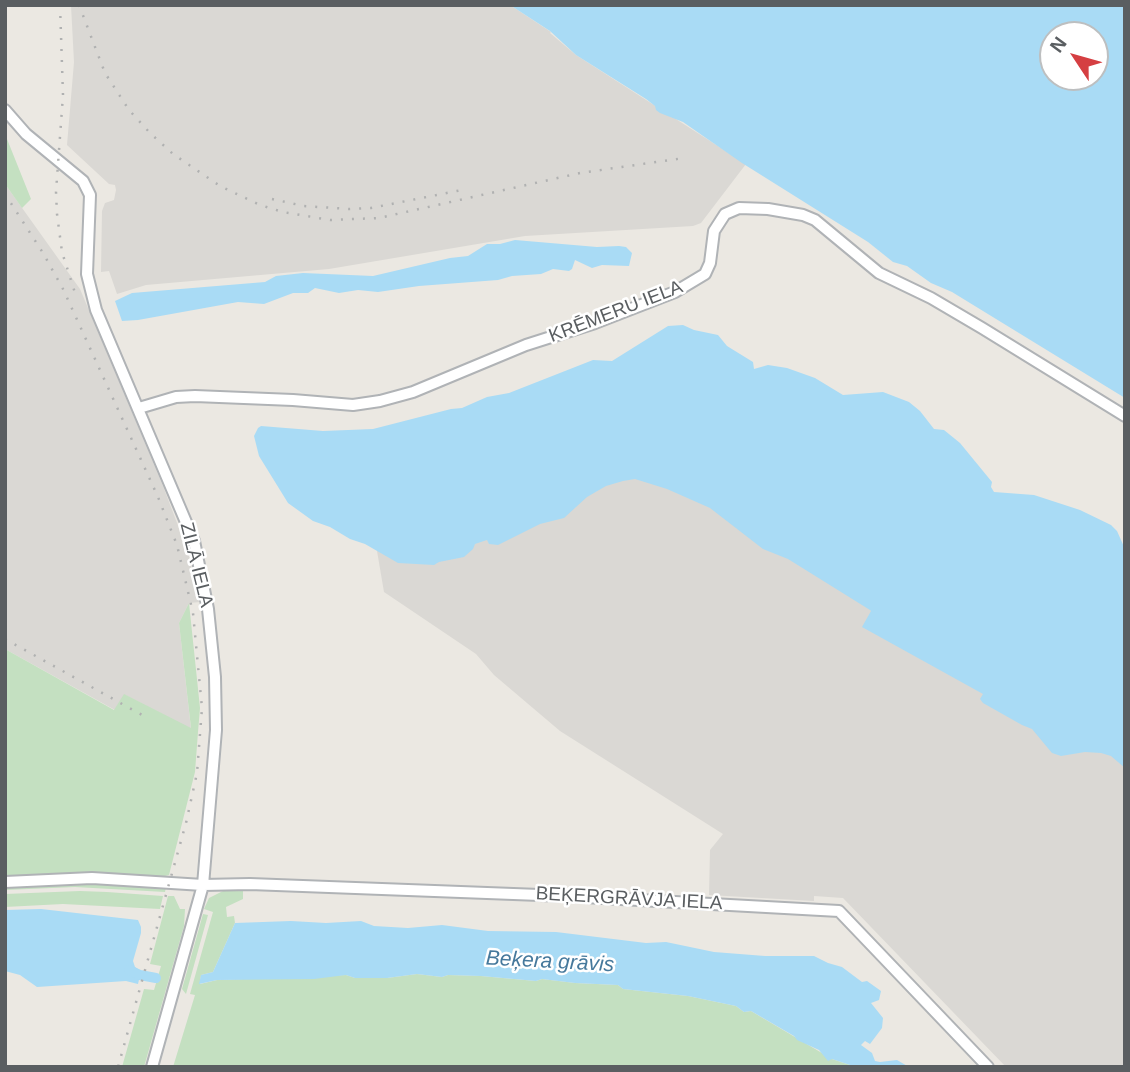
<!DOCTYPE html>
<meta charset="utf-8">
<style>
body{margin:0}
#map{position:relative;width:1130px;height:1072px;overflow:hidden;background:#ebe8e2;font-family:Helvetica,sans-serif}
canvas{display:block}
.frame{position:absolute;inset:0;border:7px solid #5a5e61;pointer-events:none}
.north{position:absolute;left:1039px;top:21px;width:70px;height:70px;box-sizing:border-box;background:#fff;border:2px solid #bdbfc0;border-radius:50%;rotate:306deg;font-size:19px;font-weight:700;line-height:28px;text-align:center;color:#5a5e61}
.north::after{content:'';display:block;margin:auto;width:24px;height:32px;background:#d53f42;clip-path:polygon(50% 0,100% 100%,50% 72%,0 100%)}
</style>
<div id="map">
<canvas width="1130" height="1072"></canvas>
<div class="frame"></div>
<div class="north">N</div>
</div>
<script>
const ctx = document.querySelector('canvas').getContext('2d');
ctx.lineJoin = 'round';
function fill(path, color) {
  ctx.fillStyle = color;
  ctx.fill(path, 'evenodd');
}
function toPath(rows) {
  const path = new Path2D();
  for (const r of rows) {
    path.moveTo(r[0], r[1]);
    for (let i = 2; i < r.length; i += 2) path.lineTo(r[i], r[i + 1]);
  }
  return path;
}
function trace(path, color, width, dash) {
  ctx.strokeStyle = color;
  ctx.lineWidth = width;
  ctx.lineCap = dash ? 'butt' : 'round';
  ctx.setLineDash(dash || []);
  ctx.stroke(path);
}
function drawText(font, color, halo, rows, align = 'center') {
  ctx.font = font + ' Helvetica,sans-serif';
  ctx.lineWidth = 5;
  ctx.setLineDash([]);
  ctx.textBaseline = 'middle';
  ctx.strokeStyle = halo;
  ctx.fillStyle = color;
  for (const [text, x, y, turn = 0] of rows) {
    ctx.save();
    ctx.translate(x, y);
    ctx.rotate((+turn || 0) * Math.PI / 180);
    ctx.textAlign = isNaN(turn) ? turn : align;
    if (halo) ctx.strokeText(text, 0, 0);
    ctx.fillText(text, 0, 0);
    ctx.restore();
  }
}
const industrial = toPath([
 [71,5,510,5,551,32,550,33,576,55,746,164,701,223,693,226,525,236,329,269,146,285,117,294,109,271,101,272,102,211,105,203,114,200,116,190,115,185,109,184,67,145,74,62],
 [5,184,80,289,163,486,188,552,200,602,189,603,179,623,191,729,125,695,115,710,5,649],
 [654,390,1125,652,1125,1067,1006,1067,843,898,814,896,814,901,709,895,710,850,723,834,560,731,494,675,476,654,384,592,377,551,416,492]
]);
const green = toPath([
 [5,134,31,199,22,208,5,184],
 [189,603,200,708,198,732,195,772,169,875,161,877,89,874,5,877,5,649,114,710,124,694,191,728,179,623],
 [120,884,166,887,165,892,75,887,5,890,5,887],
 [232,889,243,891,243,899,226,907,227,917,234,916,235,923,213,972,201,975,200,984,217,980,346,975,355,978,387,978,417,974,442,977,448,975,481,976,536,981,542,979,575,983,618,985,623,989,688,996,736,1006,744,1012,751,1011,832,1059,856,1067,173,1067,195,995,190,994,213,912,204,909,209,898,225,890],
 [80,891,107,892,163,896,160,909,63,904,5,907,5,894],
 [168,896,174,896,180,909,185,909,184,926,144,1067,122,1067,144,989,154,990,161,966,150,964],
 [203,914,208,915,186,994,182,989]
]);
const water = toPath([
 [510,5,1125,5,1125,398,952,292,931,283,907,266,893,262,868,242,742,163,683,122,660,113,656,110,655,106,646,99,576,55,550,31],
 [1053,35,1095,35,1095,77,1053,77],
 [515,240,597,247,619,246,626,247,632,253,629,266,602,265,592,268,575,260,572,269,569,271,553,269,541,274,512,276,498,280,419,286,378,292,358,290,339,293,315,288,308,293,293,293,264,304,238,302,138,320,122,321,115,301,132,293,265,282,276,276,303,273,373,276,450,258,468,256,487,244,500,244],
 [683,325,694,330,718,335,727,346,753,362,754,369,768,365,787,368,815,378,843,395,883,392,909,402,920,411,934,429,944,430,960,443,992,482,991,487,994,492,1034,495,1080,510,1111,525,1117,531,1125,549,1125,768,1111,756,1101,753,1085,752,1061,756,1052,753,1032,729,1022,725,983,703,980,699,983,694,862,627,871,611,870,610,788,559,763,549,710,508,667,489,635,479,623,481,606,486,587,497,564,518,540,524,498,545,489,544,487,540,475,544,473,549,464,557,439,562,434,565,398,563,365,544,350,539,330,527,313,521,288,503,259,456,254,436,258,428,261,426,323,431,373,429,451,409,462,408,487,397,509,393,593,360,612,361,668,326],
 [41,909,138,920,141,927,141,933,133,961,135,967,141,971,138,984,126,981,37,987,20,975,5,971,5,910],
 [291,921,326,923,361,921,374,926,408,928,442,925,488,931,556,932,646,943,666,942,714,952,765,956,814,956,828,963,842,967,862,982,867,981,881,991,879,1000,871,1003,883,1018,882,1028,870,1044,865,1041,861,1045,872,1053,875,1061,880,1062,897,1060,909,1067,856,1067,832,1059,828,1061,819,1050,797,1040,794,1036,751,1011,744,1012,736,1006,688,996,623,989,618,985,575,983,542,979,536,981,481,976,448,975,442,977,417,974,387,978,355,978,346,975,314,979,217,980,199,984,201,975,213,972,235,923]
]);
const canal = toPath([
 [129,970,140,975,156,978]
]);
const minor = toPath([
 [5,110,26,134,83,181,90,195,87,274,96,310,194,541,208,609,215,677,216,730,203,885,152,1067],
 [139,408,176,397,195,396,293,400,353,405,380,401,413,392,526,345,595,323,675,292,705,274,710,263,714,231,725,214,739,208,768,209,803,215,815,220,879,273,931,298,982,328,1125,416],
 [5,882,92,878,203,885,250,884,566,896,839,911,988,1067]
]);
const rail = toPath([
 [60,5,63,95,56,192,57,214,62,252,76,296],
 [79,5,105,73,129,110,150,133,173,154,220,186,260,205,283,212,330,220,379,218,580,173,684,158],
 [5,194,43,253,63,289,158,497,177,545,193,613,202,708,197,773,186,823,118,1067],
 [272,199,304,206,349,209,371,208,462,190],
 [5,639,142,715],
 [5,1059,6,1067]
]);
const streetNames = [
 ["KRĒMERU IELA",616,312,-21],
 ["ZILĀ IELA",196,565,76],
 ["BEĶERGRĀVJA IELA",629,899,3]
];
const waterNames = [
 ["Beķera grāvis",550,962,3]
];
fill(industrial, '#dad8d4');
fill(green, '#c4e0c1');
fill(water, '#a9dbf5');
trace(canal, '#a9dbf5', 10);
trace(minor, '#b0b3b6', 14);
trace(minor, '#fff', 10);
trace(rail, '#b0b1b1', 2.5, [2, 9]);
drawText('19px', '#5a5e61', '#fff', streetNames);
drawText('italic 21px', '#46799c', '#fff', waterNames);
</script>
